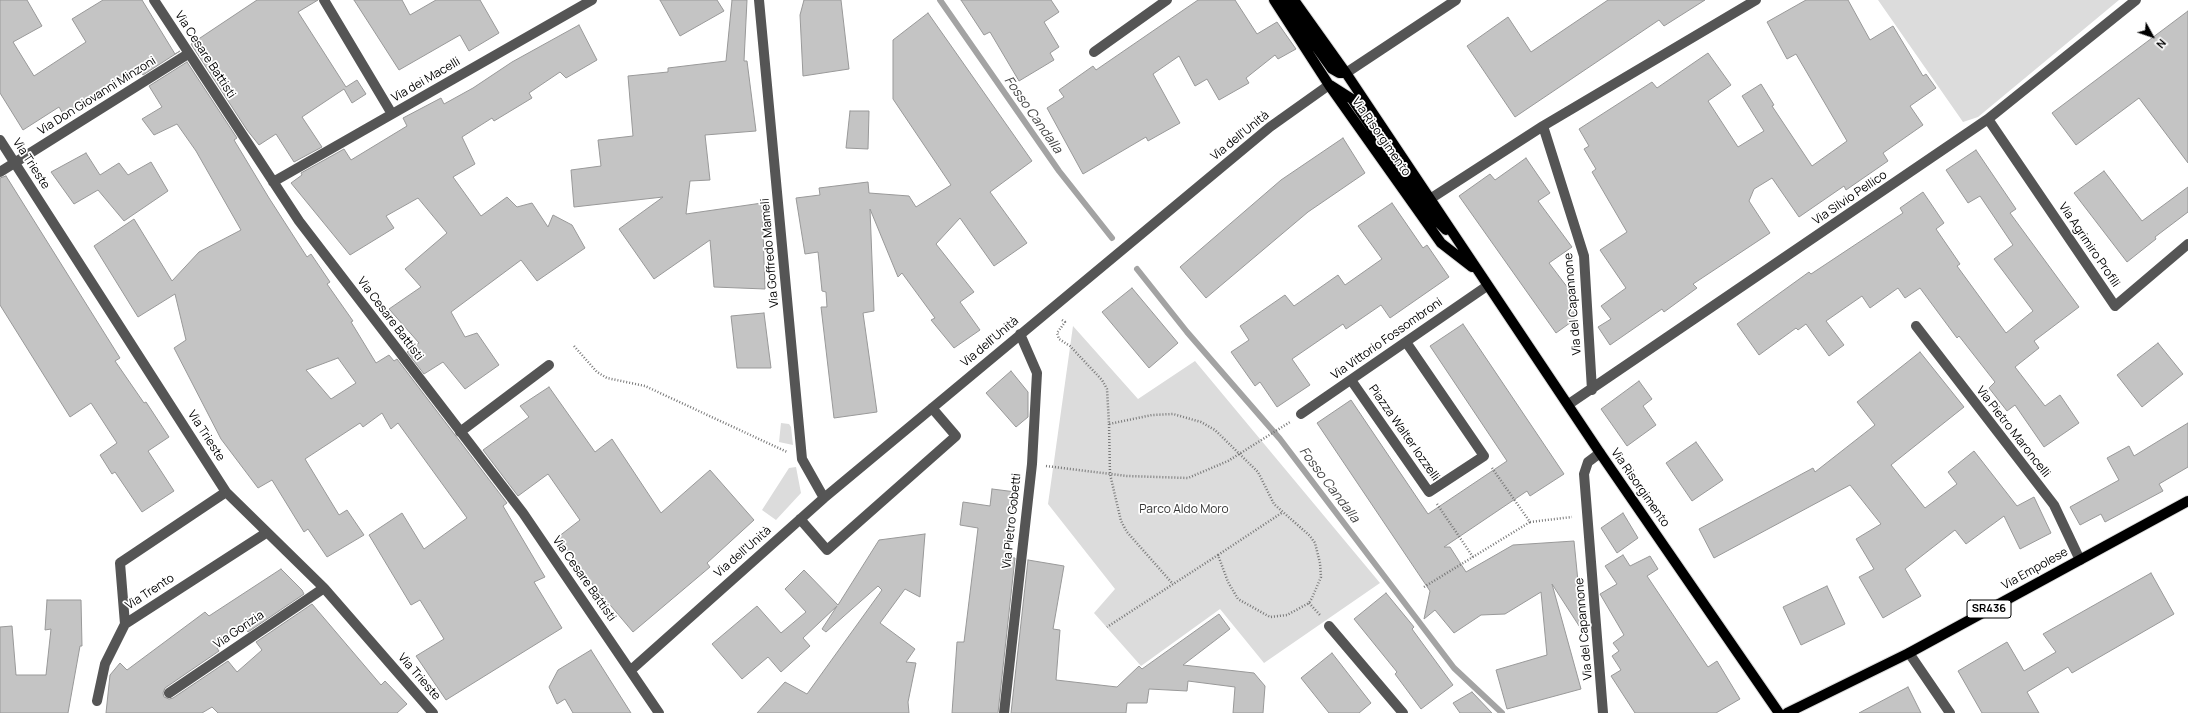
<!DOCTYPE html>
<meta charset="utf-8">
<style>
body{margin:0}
#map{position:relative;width:2188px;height:713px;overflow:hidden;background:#fff;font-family:Manrope,sans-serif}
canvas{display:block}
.north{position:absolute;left:2132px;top:16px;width:40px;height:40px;-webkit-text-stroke:3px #fff;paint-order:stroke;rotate:130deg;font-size:11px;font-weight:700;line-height:16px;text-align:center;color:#000}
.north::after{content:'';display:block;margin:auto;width:14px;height:18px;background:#000;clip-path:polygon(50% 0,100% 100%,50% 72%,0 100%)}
</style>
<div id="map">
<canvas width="2188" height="713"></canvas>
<div class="north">N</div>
</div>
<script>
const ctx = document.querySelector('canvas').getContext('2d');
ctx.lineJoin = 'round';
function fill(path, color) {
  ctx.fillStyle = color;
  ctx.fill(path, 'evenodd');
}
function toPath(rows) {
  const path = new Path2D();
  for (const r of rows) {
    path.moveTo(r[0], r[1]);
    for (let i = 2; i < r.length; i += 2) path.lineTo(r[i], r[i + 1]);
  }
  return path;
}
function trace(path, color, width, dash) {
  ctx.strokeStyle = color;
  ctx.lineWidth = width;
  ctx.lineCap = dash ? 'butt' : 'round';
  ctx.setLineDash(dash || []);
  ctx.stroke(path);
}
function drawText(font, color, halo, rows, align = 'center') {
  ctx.font = font + ' Manrope,sans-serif';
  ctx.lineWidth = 3.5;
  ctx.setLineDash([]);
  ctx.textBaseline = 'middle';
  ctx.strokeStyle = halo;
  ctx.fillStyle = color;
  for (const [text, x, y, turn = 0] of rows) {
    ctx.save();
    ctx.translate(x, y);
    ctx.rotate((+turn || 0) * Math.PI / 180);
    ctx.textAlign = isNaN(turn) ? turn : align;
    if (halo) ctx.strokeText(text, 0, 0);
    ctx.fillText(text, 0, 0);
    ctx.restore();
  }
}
const green = toPath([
 [1878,0,2119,0,1978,117,1963,122],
 [1073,326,1138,399,1195,361,1380,583,1264,663,1220,609,1141,666,1094,613,1115,589,1048,504],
 [781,423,789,424,791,427,793,445,779,442],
 [796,467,801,493,776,520,762,510,789,468]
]);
const stream = toPath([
 [940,0,1059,171,1112,238],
 [1137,269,1187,332,1280,439,1454,668,1502,713]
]);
const building = toPath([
 [0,0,27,0,42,26,13,42,34,76,86,42,72,19,103,0,142,0,175,54,180,51,143,75,138,67,63,114,59,107,23,130,0,93,0,0],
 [257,0,318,0,298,12,346,87,357,80,366,94,352,103,344,89,302,117,322,147,294,162,276,134,259,145,247,130,191,44,257,0],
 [354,0,402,0,410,15,436,0,480,0,499,33,469,51,460,35,399,70,354,0],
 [660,0,717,0,724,11,680,36,660,0],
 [732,0,747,0,744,61,747,61,756,131,705,135,710,180,690,181,686,214,762,203,765,289,714,287,710,240,654,279,619,229,663,197,574,207,571,170,601,166,598,140,633,136,628,76,668,72,668,68,726,61,732,0],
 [804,0,841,0,849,69,803,76,800,15,804,0],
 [961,0,1051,0,1059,12,1044,22,1059,47,1050,53,1054,60,1019,81,990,32,984,35,961,0],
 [1198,0,1235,0,1257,34,1277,22,1296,49,1278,59,1275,55,1246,78,1249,83,1219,100,1207,79,1195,86,1179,56,1153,74,1180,123,1148,141,1146,137,1083,174,1047,108,1064,97,1059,90,1093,66,1096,70,1198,0],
 [1608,0,1705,0,1664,26,1659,20,1515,117,1467,46,1508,17,1531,52,1608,0],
 [1806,0,1848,0,1870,40,1893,26,1923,76,1926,74,1936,88,1910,106,1923,125,1883,153,1888,161,1846,190,1844,186,1799,217,1772,178,1754,189,1749,201,1770,233,1693,284,1697,288,1664,312,1662,309,1610,345,1598,327,1611,319,1601,306,1626,288,1600,250,1627,232,1592,172,1596,169,1584,149,1589,146,1579,129,1652,82,1657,88,1708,53,1731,85,1708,101,1738,147,1764,131,1742,96,1761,84,1774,105,1772,106,1812,166,1847,141,1796,54,1787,59,1767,22,1806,0],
 [2188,11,2188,163,2139,98,2076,145,2052,113,2188,11],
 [928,13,1032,161,990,192,1027,243,994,266,960,218,936,244,974,292,960,302,980,330,954,348,931,320,935,318,902,273,898,277,870,209,874,311,863,313,877,412,834,418,821,307,827,307,826,292,822,291,818,252,805,254,796,198,820,195,819,188,868,182,869,193,909,196,916,207,951,185,893,99,893,40,928,13],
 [579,25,597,60,566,78,560,72,529,93,532,98,494,121,492,118,462,137,475,164,453,177,481,216,507,197,517,207,532,203,548,227,553,215,572,225,585,248,537,281,521,260,451,312,465,337,477,333,499,365,465,389,443,362,424,374,407,352,419,343,389,309,421,287,405,269,447,233,418,198,386,216,394,228,350,255,291,183,302,175,301,173,344,149,351,160,407,126,403,118,441,98,444,104,473,88,512,62,579,25],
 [187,62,237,138,234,140,269,198,307,257,311,254,330,282,327,284,353,321,351,322,376,363,389,355,394,361,397,359,507,503,503,506,545,577,534,582,562,628,446,700,416,656,444,639,420,600,411,605,369,535,402,513,424,549,467,518,398,423,391,429,382,413,363,427,360,423,305,459,339,515,347,510,364,535,327,557,308,529,304,532,272,480,258,488,221,439,174,348,186,340,175,294,138,317,94,246,134,219,172,281,199,252,241,230,196,151,177,124,154,135,142,119,162,107,149,86,187,62],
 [338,358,356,383,331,399,306,370,338,358],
 [850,111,869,111,868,149,846,148,850,111],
 [1343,138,1365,173,1308,212,1206,298,1180,267,1281,180,1343,138],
 [1976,150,2016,209,2010,213,2079,307,2034,341,2039,348,2015,367,2045,406,2060,395,2079,423,2044,447,2015,405,2007,411,1989,388,1995,382,1959,336,1957,338,1920,288,1905,298,1898,288,1870,308,1862,296,1826,321,1844,345,1829,356,1806,324,1798,330,1796,328,1759,355,1737,324,1809,272,1811,274,1903,213,1900,208,1923,192,1944,223,1936,229,1960,264,1957,266,2006,333,2033,311,1994,259,2013,245,1980,196,1968,203,1946,170,1976,150],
 [86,153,100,175,119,163,128,175,151,162,168,191,124,221,98,190,74,204,51,172,86,153],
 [1526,158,1550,193,1538,201,1572,247,1549,263,1574,296,1574,320,1556,333,1459,196,1490,174,1495,180,1526,158],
 [2104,171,2142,221,2188,187,2188,212,2155,237,2156,239,2127,262,2074,193,2104,171],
 [6,176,120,358,115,361,144,403,146,402,169,437,148,451,174,491,142,512,115,472,112,474,100,455,117,443,91,403,70,417,0,305,0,178,6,176],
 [1392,203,1423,248,1427,245,1449,277,1390,318,1381,305,1346,329,1343,324,1292,359,1310,385,1277,407,1260,382,1255,386,1231,352,1249,340,1240,326,1285,295,1294,306,1338,275,1345,285,1382,259,1358,226,1392,203],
 [1132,288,1178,343,1149,368,1102,312,1132,288],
 [764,313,771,368,737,368,731,316,764,313],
 [1463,324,1564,474,1530,496,1527,491,1444,547,1450,547,1466,572,1513,545,1574,541,1583,632,1552,584,1581,689,1507,709,1496,670,1547,655,1541,592,1505,614,1481,615,1454,633,1435,610,1424,619,1430,591,1317,423,1351,400,1428,514,1507,461,1430,346,1463,324],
 [2158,343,2183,374,2142,407,2117,375,2158,343],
 [1920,352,1964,407,1891,465,1925,508,1957,484,1948,472,1974,451,2017,506,2034,497,2051,533,2020,549,2004,516,1966,544,1955,530,1905,569,1921,596,1883,618,1859,577,1874,569,1856,539,1881,524,1850,485,1714,558,1699,529,1813,468,1815,472,1875,425,1857,402,1920,352],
 [1011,371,1028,392,1028,417,1016,427,986,393,1011,371],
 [1639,381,1652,399,1643,406,1656,425,1627,446,1601,409,1639,381],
 [549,387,595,452,612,439,661,513,710,470,754,520,707,563,710,567,633,632,583,573,558,537,580,520,548,474,518,496,483,450,529,417,520,406,549,387],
 [2188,423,2188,467,2159,484,2163,491,2105,522,2101,514,2080,525,2070,507,2119,480,2107,458,2129,446,2134,456,2188,423],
 [1696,442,1723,480,1692,501,1666,463,1696,442],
 [992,489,1016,492,1009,557,1015,558,998,713,952,713,957,642,964,642,978,528,960,525,963,502,990,506,992,489],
 [1623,513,1638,538,1617,553,1601,528,1623,513],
 [925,534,920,597,905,589,880,623,915,649,906,662,916,663,908,702,909,713,757,713,785,682,807,694,882,590,878,586,826,632,822,629,837,606,803,638,810,646,781,672,768,657,742,679,712,644,757,606,781,633,806,612,785,589,804,570,838,605,879,540,925,534],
 [1623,555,1630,566,1650,556,1658,569,1647,576,1708,667,1717,661,1740,699,1716,713,1635,713,1611,676,1621,670,1612,656,1619,651,1613,643,1624,635,1600,594,1617,584,1605,566,1623,555],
 [1028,560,1064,566,1053,629,1060,630,1056,680,1117,687,1139,666,1142,669,1219,614,1230,629,1183,665,1254,673,1265,686,1263,713,1233,713,1235,687,1188,681,1187,691,1149,689,1147,703,1127,703,1126,713,1011,713,1028,560],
 [281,569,302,590,304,594,248,632,244,627,217,648,219,651,165,688,163,693,164,697,169,699,173,698,228,661,237,672,262,650,256,642,312,604,381,685,385,681,407,704,397,713,218,713,212,707,202,713,106,713,110,675,120,663,127,670,205,612,209,616,281,569],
 [2151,573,2174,614,2072,673,2068,667,2027,692,2039,713,1982,713,1958,671,2007,642,2024,671,2056,652,2043,634,2151,573],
 [1827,586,1845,624,1801,645,1783,607,1827,586],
 [1386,593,1414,627,1412,629,1453,685,1421,709,1395,674,1397,672,1354,619,1386,593],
 [47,600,81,600,82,646,80,646,68,713,0,713,0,627,12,626,16,675,46,675,51,629,45,630,47,600],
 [591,650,631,713,573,713,565,699,557,704,549,687,558,670,591,650],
 [1332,653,1371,703,1359,713,1329,713,1301,678,1332,653],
 [1908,687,1921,713,1859,713,1908,687],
 [1472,692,1492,713,1460,713,1453,703,1472,692]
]);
const path = toPath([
 [1062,320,1065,322,1057,333,1059,339,1070,346,1102,380,1107,389,1109,424,1152,415,1173,414,1201,422,1215,430,1258,472,1274,504,1310,536,1315,543,1320,563,1321,577,1312,598,1309,603,1287,615,1270,617,1238,599,1228,582,1218,555,1107,627],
 [574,346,597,372,607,378,645,386,787,452],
 [1109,424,1110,474,1121,521,1127,532,1173,584],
 [1046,466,1127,476,1188,478,1228,461,1290,422],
 [1492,468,1530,522,1572,517],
 [1437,504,1473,557],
 [1218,555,1283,512],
 [1424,587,1530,522],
 [1309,603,1320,615]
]);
const minor = toPath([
 [154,0,299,221,523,513,659,713],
 [324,0,392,114],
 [759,0,802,459,824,498],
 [1094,52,1167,0],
 [1346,73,1456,0],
 [1988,119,2115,306,2188,244],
 [1543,126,1584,256,1592,390],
 [0,140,226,492,324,588,433,713],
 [0,172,188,54],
 [273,182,592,0],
 [1430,199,1543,126,1756,0],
 [1916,326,2054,505,2080,560],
 [1351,380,1429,492,1484,456,1406,342],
 [1569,404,1988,119,2136,0],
 [1301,414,1487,286],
 [460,432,549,365],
 [1600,453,1588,462,1584,474,1603,713],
 [226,492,120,563,125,624,266,533],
 [800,519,827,550,956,436,932,408],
 [1329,626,1403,713],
 [1909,653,1950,713],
 [631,670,824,498,1270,127,1329,85],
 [169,693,324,588],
 [97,701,105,664,125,624],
 [1004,713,1032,464,1037,373,1020,334]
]);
const major = toPath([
 [1274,0,1329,85,1441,243,1472,267],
 [1283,0,1332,69,1339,73,1346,73],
 [1294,0,1346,73,1600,453,1779,713],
 [1330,85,1352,99,1432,216,1446,230],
 [1787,713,1909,653,2188,501]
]);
const shields = [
 [1989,609,44]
];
const shieldNames = [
 ["SR436",1989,609]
];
const streetNames = [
 ["Via Cesare Battisti",205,55,57],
 ["Via dei Macelli",426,80,-30],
 ["Via Don Giovanni Minzoni",97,96,-32],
 ["Via dell'Unità",1240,136,-39],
 ["Via Risorgimento",1381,137,55],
 ["Via Trieste",31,164,57],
 ["Via Silvio Pellico",1850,198,-34],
 ["Via Agrimiro Profili",2089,245,56],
 ["Via Goffredo Mameli",770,253,-95],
 ["Via del Capannone",1573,304,-95],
 ["Via Cesare Battisti",390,319,53],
 ["Via Vittorio Fossombroni",1387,339,-35],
 ["Via dell'Unità",990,342,-40],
 ["Via Pietro Maroncelli",2013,432,52],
 ["Piazza Walter Iozzelli",1404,433,55],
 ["Via Trieste",206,436,57],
 ["Via Risorgimento",1640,488,55],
 ["Via Pietro Gobetti",1012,521,-84],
 ["Via dell'Unità",743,552,-41],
 ["Via Empolese",2035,569,-29],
 ["Via Cesare Battisti",584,579,55],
 ["Via Trento",150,592,-33],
 ["Via del Capannone",1584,629,-95],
 ["Via Gorizia",239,630,-34],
 ["Via Trieste",419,677,49]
];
const parkNames = [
 ["Parco Aldo Moro",1184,510]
];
const waterNames = [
 ["Fosso Candalla",1033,115,55],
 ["Fosso Candalla",1329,485,53]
];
fill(green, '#dcdcdc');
trace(stream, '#a3a3a3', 6);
fill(building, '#c4c4c4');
trace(building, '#999', 1);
trace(major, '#dbdbdb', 12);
trace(path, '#777', 2.5, [1, 2]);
trace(minor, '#555', 10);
trace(major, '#000', 10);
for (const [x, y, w] of shields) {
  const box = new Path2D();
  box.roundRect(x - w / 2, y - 9, w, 18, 3);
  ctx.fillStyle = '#fff';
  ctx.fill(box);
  trace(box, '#000', 1);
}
drawText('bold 11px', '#000', null, shieldNames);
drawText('12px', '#000', '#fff', streetNames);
drawText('12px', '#333', '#fff', parkNames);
drawText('italic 13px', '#444', '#fff', waterNames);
</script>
